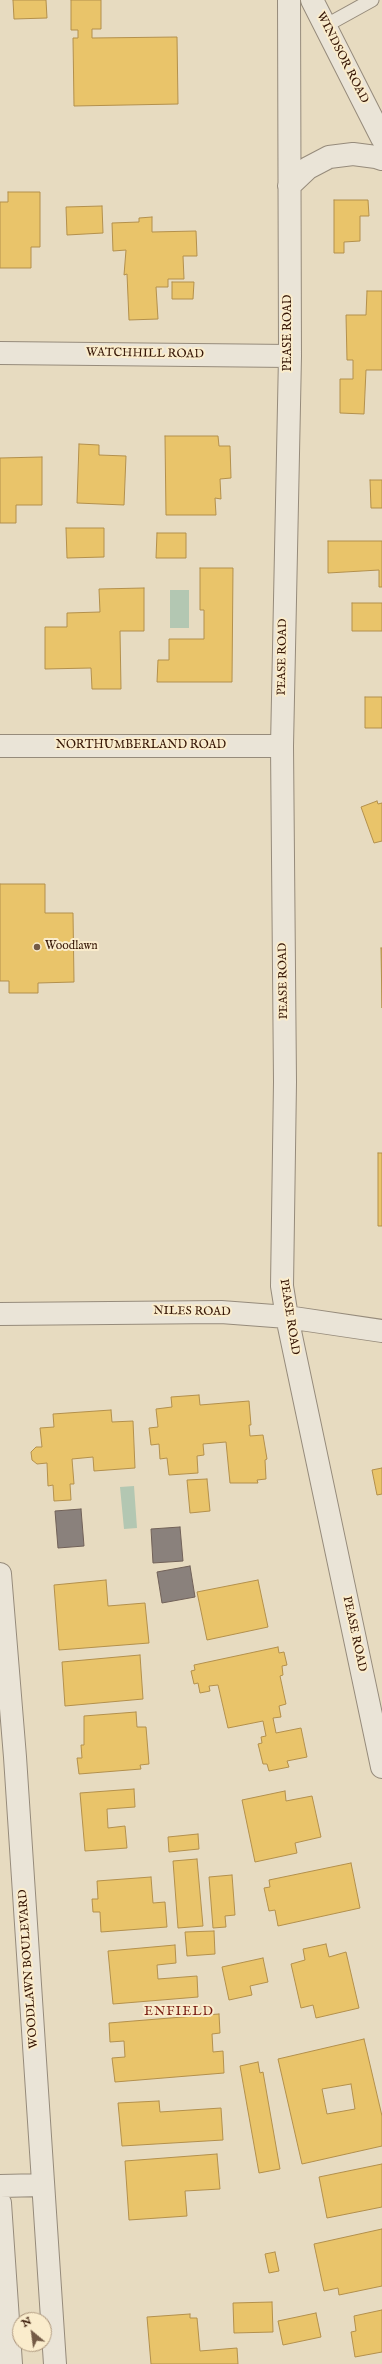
<!DOCTYPE html>
<style>
body{margin:0}
#map{position:relative;width:382px;height:2364px;overflow:hidden;background:#e7dbc0;font-family:"IM FELL English",serif}
canvas{display:block}
.north{position:absolute;left:12px;top:2312px;width:40px;height:40px;box-sizing:border-box;background:#faeccc;border:1px solid #ac967c;border-radius:50%;rotate:331deg;font-size:11px;font-weight:700;line-height:16px;text-align:center;color:#361605}
.north::after{content:'';display:block;margin:auto;width:14px;height:18px;background:#745b46;clip-path:polygon(50% 0,100% 100%,50% 72%,0 100%)}
</style>
<div id="map">
<canvas width="382" height="2364"></canvas>
<div class="north">N</div>
</div>
<script>
const ctx = document.querySelector('canvas').getContext('2d');
ctx.lineJoin = 'round';
function fill(path, color) {
  ctx.fillStyle = color;
  ctx.fill(path, 'evenodd');
}
function toPath(rows) {
  const path = new Path2D();
  for (const r of rows) {
    path.moveTo(r[0], r[1]);
    for (let i = 2; i < r.length; i += 2) path.lineTo(r[i], r[i + 1]);
  }
  return path;
}
function trace(path, color, width, dash) {
  ctx.strokeStyle = color;
  ctx.lineWidth = width;
  ctx.lineCap = dash ? 'butt' : 'round';
  ctx.setLineDash(dash || []);
  ctx.stroke(path);
}
function drawText(font, color, halo, rows, align = 'center') {
  ctx.font = font + ' "IM FELL English",serif';
  ctx.lineWidth = 4;
  ctx.setLineDash([]);
  ctx.textBaseline = 'middle';
  ctx.strokeStyle = halo;
  ctx.fillStyle = color;
  for (const [text, x, y, turn = 0] of rows) {
    ctx.save();
    ctx.translate(x, y);
    ctx.rotate((+turn || 0) * Math.PI / 180);
    ctx.textAlign = isNaN(turn) ? turn : align;
    if (halo) ctx.strokeText(text, 0, 0);
    ctx.fillText(text, 0, 0);
    ctx.restore();
  }
}
const water = toPath([
 [170,590,189,590,189,628,170,628],
 [134,1486,137,1528,124,1529,120,1487]
]);
const homes = toPath([
 [13,0,46,0,47,18,14,19,13,0],
 [71,0,101,0,101,29,92,29,92,38,177,37,178,104,74,106,73,38,78,38,78,30,71,30,71,0],
 [8,192,40,192,40,247,31,247,31,268,0,268,0,202,8,202,8,192],
 [334,200,368,200,369,216,360,216,360,241,344,242,344,253,334,253,334,200],
 [102,206,103,233,67,235,66,207,102,206],
 [152,217,152,232,196,231,197,256,183,256,184,279,168,279,168,287,156,287,158,319,129,320,127,274,124,275,126,250,113,251,112,223,139,222,139,218,152,217],
 [172,282,194,282,193,299,172,299,172,282],
 [367,291,382,291,382,370,366,370,364,414,340,413,340,379,353,379,353,360,347,360,346,315,366,315,367,291],
 [165,436,218,436,219,446,230,446,231,478,220,479,221,499,215,498,216,515,166,515,165,436],
 [79,444,99,445,99,455,126,456,124,505,77,503,79,444],
 [42,457,42,505,16,505,16,523,0,523,0,458,42,457],
 [370,480,382,480,382,508,371,508,370,480],
 [66,528,104,528,104,557,67,558,66,528],
 [157,533,186,533,186,558,156,558,157,533],
 [328,541,382,541,382,587,379,587,379,570,328,573,328,541],
 [200,568,233,568,232,682,157,682,158,660,169,660,169,639,204,639,204,610,200,610,200,568],
 [144,588,144,631,120,631,121,689,92,689,91,668,45,669,45,627,67,627,67,613,100,612,99,589,144,588],
 [352,603,382,603,382,631,352,631,352,603],
 [365,697,382,697,382,728,365,728,365,697],
 [377,801,378,804,382,803,382,841,374,843,361,807,377,801],
 [0,884,45,884,45,913,73,913,74,982,38,983,38,993,9,993,9,981,0,981,0,884],
 [381,948,382,948,382,1008,381,948],
 [378,1153,382,1153,382,1226,378,1226,378,1153],
 [199,1395,200,1405,249,1401,251,1425,249,1425,250,1436,263,1435,267,1459,265,1460,266,1479,257,1480,258,1483,230,1483,226,1442,203,1444,204,1455,197,1456,198,1473,169,1475,167,1458,160,1459,159,1444,151,1445,149,1428,158,1427,156,1409,172,1407,171,1397,199,1395],
 [111,1410,112,1422,133,1421,135,1468,94,1471,93,1457,72,1459,74,1484,70,1484,71,1500,54,1501,53,1485,48,1486,47,1463,37,1464,32,1460,31,1452,36,1447,42,1447,40,1428,54,1427,53,1414,111,1410],
 [382,1468,382,1494,377,1495,372,1470,382,1468],
 [207,1479,210,1511,190,1513,187,1480,207,1479],
 [106,1580,108,1606,145,1603,149,1643,59,1650,54,1585,106,1580],
 [258,1580,268,1627,207,1640,197,1592,258,1580],
 [278,1647,279,1653,284,1652,287,1665,282,1666,283,1675,280,1676,286,1704,279,1706,281,1717,273,1718,276,1733,301,1728,307,1757,287,1761,289,1767,269,1771,267,1764,263,1764,258,1744,262,1743,261,1737,266,1736,263,1721,228,1728,218,1685,209,1686,210,1691,200,1693,198,1683,194,1684,191,1671,195,1670,194,1665,278,1647],
 [140,1655,143,1699,65,1706,62,1662,140,1655],
 [136,1712,137,1727,146,1727,149,1764,140,1765,141,1769,79,1774,77,1758,82,1758,81,1745,84,1745,84,1716,136,1712],
 [134,1789,135,1807,107,1809,108,1828,125,1826,127,1848,85,1851,80,1793,134,1789],
 [285,1791,286,1801,312,1796,321,1837,295,1843,297,1853,255,1862,242,1800,285,1791],
 [198,1834,199,1849,169,1852,168,1837,198,1834],
 [197,1859,203,1926,178,1928,173,1861,197,1859],
 [351,1863,360,1908,278,1926,275,1910,269,1911,264,1888,270,1887,269,1880,351,1863],
 [232,1875,235,1915,225,1916,226,1927,213,1928,209,1877,232,1875],
 [151,1877,153,1903,165,1902,167,1927,101,1932,100,1912,93,1912,92,1899,98,1899,97,1881,151,1877],
 [214,1931,215,1954,187,1956,185,1932,214,1931],
 [326,1944,329,1957,346,1952,359,2008,316,2018,313,2005,301,2008,291,1964,305,1960,303,1949,326,1944],
 [175,1945,176,1963,157,1965,158,1979,197,1976,198,1997,113,2004,108,1951,175,1945],
 [263,1958,268,1982,250,1986,252,1995,229,2000,222,1967,263,1958],
 [219,2014,220,2033,212,2034,213,2052,223,2051,224,2073,115,2082,112,2058,125,2057,124,2041,110,2042,109,2023,219,2014],
 [364,2039,382,2116,382,2146,302,2164,278,2059,364,2039],
 [351,2084,355,2109,327,2114,322,2089,351,2084],
 [258,2062,260,2073,263,2072,280,2169,259,2173,240,2066,258,2062],
 [159,2101,160,2112,221,2108,223,2140,122,2146,118,2103,159,2101],
 [217,2154,220,2189,185,2191,187,2216,129,2220,125,2161,217,2154],
 [382,2164,382,2207,327,2218,319,2177,382,2164],
 [382,2229,382,2286,339,2295,338,2288,324,2291,314,2244,382,2229],
 [275,2252,279,2271,269,2273,265,2254,275,2252],
 [272,2302,273,2332,234,2333,233,2303,272,2302],
 [382,2310,382,2352,355,2357,351,2332,356,2331,354,2316,382,2310],
 [316,2313,321,2337,283,2345,278,2321,316,2313],
 [190,2314,190,2318,197,2318,200,2351,237,2348,238,2364,151,2364,147,2317,190,2314]
]);
const industry = toPath([
 [81,1509,84,1546,58,1548,55,1511,81,1509],
 [180,1527,183,1561,153,1563,151,1529,180,1527],
 [190,1566,195,1597,162,1603,157,1572,190,1566]
]);
const service = toPath([
 [325,26,372,0]
]);
const minor = toPath([
 [289,0,290,356,282,746,285,1082,282,1286,287,1317,382,1767],
 [312,0,382,138],
 [289,186,308,168,329,157,353,154,376,157,382,159],
 [0,353,290,356],
 [0,746,282,746],
 [0,1314,221,1312,287,1317,382,1331],
 [0,1574,15,1757,55,2364],
 [0,2186,43,2185],
 [0,2203,11,2364]
]);
const markers = [
 [37,947,4,"#745b46"]
];
const streetNames = [
 ["WINDSOR ROAD",342,58,63],
 ["PEASE ROAD",289,333,-90],
 ["WATCHHILL ROAD",145,354,1],
 ["PEASE ROAD",283,657,-89],
 ["NORTHUMBERLAND ROAD",141,746],
 ["PEASE ROAD",284,981,-91],
 ["NILES ROAD",192,1312,1],
 ["PEASE ROAD",289,1317,81],
 ["PEASE ROAD",354,1634,78],
 ["WOODLAWN BOULEVARD",29,1969,-94]
];
const poiNames = [
 ["Woodlawn",45,947]
];
const neighbourhoodNames = [
 ["ENFIELD",179,2012]
];
fill(water, '#b3c7b2');
fill(homes, '#e9c46a');
trace(homes, '#b3904c', 1);
fill(industry, '#8a817c');
trace(industry, '#716158', 1);
trace(service, '#968b7b', 15);
trace(minor, '#968b7b', 24);
trace(service, '#eae4d7', 13);
trace(minor, '#eae4d7', 22);
for (const [x, y, r, color] of markers) {
  const dot = new Path2D();
  dot.arc(x, y, r, 0, 2 * Math.PI);
  ctx.fillStyle = color;
  ctx.fill(dot);
  trace(dot, '#faeccc', 1.5);
}
drawText('12px', '#361605', '#faeccc', streetNames);
drawText('12px', '#361605', '#faeccc', poiNames, 'left');
ctx.letterSpacing = '1px';
drawText('13px', '#7a1f14', '#faeccc', neighbourhoodNames);
ctx.letterSpacing = '0px';
</script>
